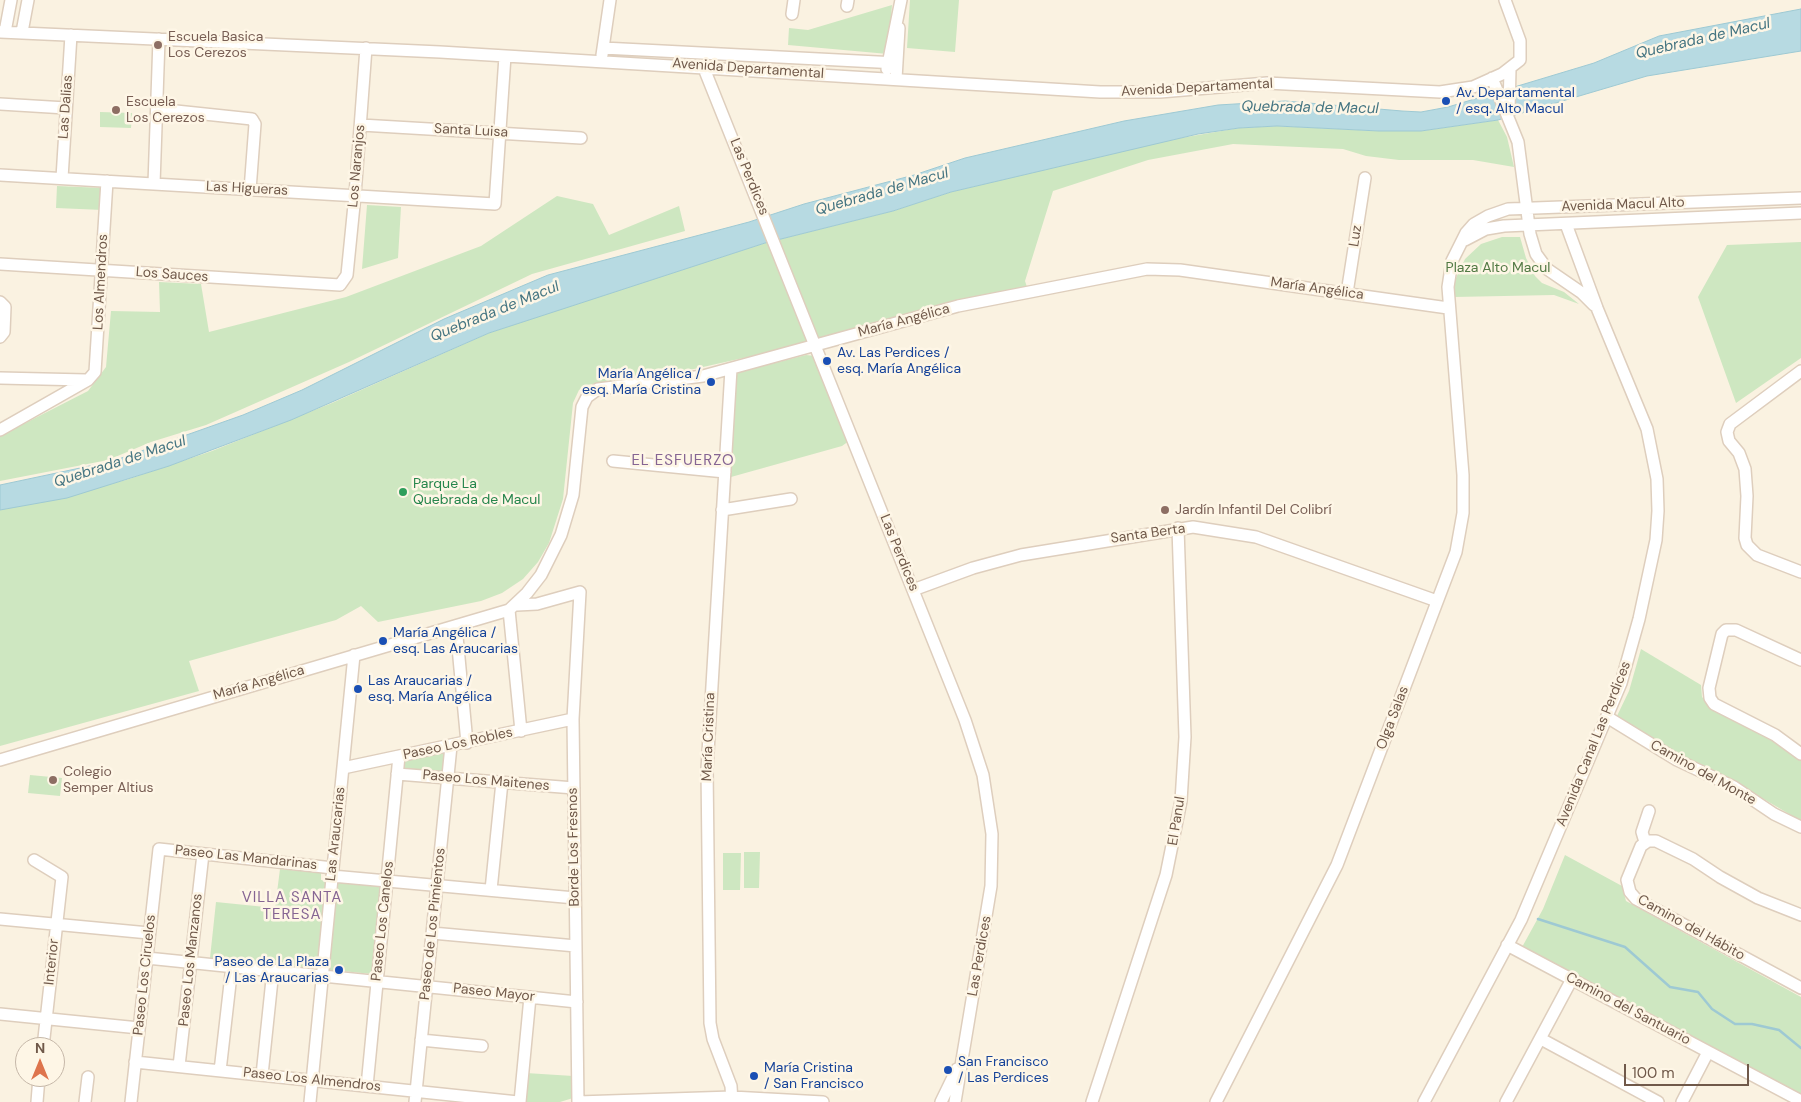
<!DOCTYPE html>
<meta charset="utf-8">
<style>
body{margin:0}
#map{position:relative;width:1801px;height:1102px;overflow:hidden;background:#faf2e1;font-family:"DM Sans",sans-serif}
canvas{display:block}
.north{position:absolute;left:15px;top:1037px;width:50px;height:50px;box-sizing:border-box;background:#fef6e6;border:1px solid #c5b7a8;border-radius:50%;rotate:0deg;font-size:14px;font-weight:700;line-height:20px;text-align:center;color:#70594a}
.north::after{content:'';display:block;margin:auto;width:18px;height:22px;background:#de744c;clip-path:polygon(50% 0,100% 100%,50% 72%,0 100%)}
.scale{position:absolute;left:1624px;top:1064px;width:125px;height:22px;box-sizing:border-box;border:2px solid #70594a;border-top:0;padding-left:6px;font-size:15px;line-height:18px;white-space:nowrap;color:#70594a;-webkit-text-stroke:4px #fef6e6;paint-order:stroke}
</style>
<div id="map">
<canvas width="1801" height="1102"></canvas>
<div class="north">N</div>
<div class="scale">100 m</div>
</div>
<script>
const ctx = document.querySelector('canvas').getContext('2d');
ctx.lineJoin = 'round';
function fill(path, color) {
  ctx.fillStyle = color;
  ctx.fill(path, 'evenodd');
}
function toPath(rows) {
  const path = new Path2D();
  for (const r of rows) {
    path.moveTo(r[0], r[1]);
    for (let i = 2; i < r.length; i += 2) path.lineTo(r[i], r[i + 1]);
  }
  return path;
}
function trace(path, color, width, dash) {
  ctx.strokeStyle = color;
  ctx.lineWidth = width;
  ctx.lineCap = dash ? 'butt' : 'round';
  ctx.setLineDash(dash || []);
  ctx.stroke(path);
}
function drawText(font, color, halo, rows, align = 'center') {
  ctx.font = font + ' "DM Sans",sans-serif';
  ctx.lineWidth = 5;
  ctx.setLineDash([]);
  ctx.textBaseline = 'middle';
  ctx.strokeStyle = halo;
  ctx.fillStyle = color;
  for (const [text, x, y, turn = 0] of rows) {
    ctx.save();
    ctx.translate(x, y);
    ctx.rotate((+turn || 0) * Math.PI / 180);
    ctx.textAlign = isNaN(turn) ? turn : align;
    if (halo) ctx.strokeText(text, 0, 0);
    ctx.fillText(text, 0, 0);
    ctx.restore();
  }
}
const green = toPath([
 [910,0,959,0,955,52,907,48],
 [892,5,888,54,788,45,789,28,808,30],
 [100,112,132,113,131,128,100,127],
 [1498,120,1507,137,1514,167,1473,160,1399,160,1366,156,1343,149,1233,144,1148,160,1053,191,1025,281,1027,287,806,344,694,369,586,385,579,390,573,403,563,499,549,543,538,562,523,579,502,593,481,601,378,622,361,606,336,620,189,661,199,691,0,746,0,510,126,480,212,451,332,403,489,333,551,312,765,243,893,211,951,192,1163,141,1239,128,1277,126,1379,131,1421,131],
 [57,186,104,188,103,210,56,208],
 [557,196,593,204,609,235,679,206,685,231,532,274,349,362,206,425,151,442,108,460,0,481,0,436,88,391,106,367,111,311,160,312,159,282,201,284,209,332,346,297,481,246],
 [367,205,401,207,398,258,362,269],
 [1502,237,1520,237,1526,258,1535,276,1542,283,1564,292,1579,304,1554,295,1454,297,1455,280,1465,259,1481,244],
 [1801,242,1801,358,1736,403,1698,297,1727,245],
 [806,355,815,356,849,441,842,446,731,477,736,376,739,372],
 [1641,649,1701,685,1702,697,1714,709,1771,738,1801,759,1801,821,1745,788,1686,759,1617,716,1629,691],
 [445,750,445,775,400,772,401,760],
 [30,775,62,778,60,796,28,793],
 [744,852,760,852,759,888,744,888],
 [723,853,741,853,740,890,723,890],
 [1565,855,1622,886,1626,901,1801,997,1801,1096,1647,1013,1521,949,1543,909],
 [280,869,321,873,321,880,381,886,372,974,210,958,216,902,275,908],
 [526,1073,573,1076,573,1098,560,1102,523,1102]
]);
const water = toPath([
 [1801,9,1801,51,1647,76,1498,120,1421,131,1379,131,1277,126,1239,128,1198,134,951,192,893,211,765,243,489,333,291,420,169,466,67,498,0,510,0,485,113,461,243,415,302,390,444,319,548,275,749,222,804,204,914,175,965,158,1124,121,1218,105,1285,101,1402,111,1421,112,1448,107,1594,63,1659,36,1801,9]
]);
const stream = toPath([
 [1538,919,1625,947,1670,987,1698,992,1712,1009,1735,1024,1752,1024,1779,1030,1801,1048]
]);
const minor = toPath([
 [847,6,848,0],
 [792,14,794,0],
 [0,32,440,52,1100,92,1160,92,1267,83,1440,92,1473,87,1502,74,1520,60,1520,41,1505,0],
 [5,32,11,0],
 [22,32,28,0],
 [603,48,897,63],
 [602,55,610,0],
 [703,66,965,720,983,775,992,834,991,886,955,1102],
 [887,69,901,0],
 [1492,78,1518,142,1530,234,1536,254,1547,269,1582,293,1594,305],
 [896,79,899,28],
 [0,104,66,108],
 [157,109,252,119,255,124,250,190],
 [1509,110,1510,69],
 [361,125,581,138],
 [0,175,495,204,505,56],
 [62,178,71,35],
 [154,184,159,39],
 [1465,240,1486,229,1504,226,1801,213],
 [0,264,340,285,347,275,355,195,366,48],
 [1347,293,1365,178],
 [0,302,5,307,4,332,0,337],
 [731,369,707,769,710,1023,713,1039,731,1086,732,1102],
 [1801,371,1730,424,1727,432,1729,441,1739,453,1745,469,1747,496,1745,538,1747,545,1757,555,1801,572],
 [0,378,86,380],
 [0,430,88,380,95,372,107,181],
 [613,461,725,472],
 [722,510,791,499],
 [913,590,973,568,1021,555,1193,527,1256,537,1437,601],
 [517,605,537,604,580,592,573,719,578,1102],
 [509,610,521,731],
 [456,626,467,743],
 [1801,660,1736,630,1726,630,1722,634,1709,688,1710,698,1714,704,1775,735,1801,754],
 [1607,717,1677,760,1734,787,1774,814,1801,827],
 [0,760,509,610,527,593,541,575,561,535,573,495,582,407,587,397,598,389,703,376,958,306,1147,269,1180,270,1448,308],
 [343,768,573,719],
 [397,774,574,788],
 [1645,842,1642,832,1649,811],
 [34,860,62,877,43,1047],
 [332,876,575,898],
 [491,890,502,782],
 [1801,915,1758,898,1720,877,1693,859,1656,841,1648,841,1641,846,1627,880,1630,892,1636,899,1801,988],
 [0,919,149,933],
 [432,933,576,946],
 [1507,945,1801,1101],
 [147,958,577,1002],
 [0,1014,139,1028],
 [1541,1039,1658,1102],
 [421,1040,482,1046],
 [135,1062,518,1102],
 [179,1066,203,854],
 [220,1071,232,966],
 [262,1075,273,970],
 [367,1086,399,756],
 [37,1102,39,1077],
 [85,1102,88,1077],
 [131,1102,159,849,333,868],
 [310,1102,354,655],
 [415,1102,451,746],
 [520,1102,530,997],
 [578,1102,732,1097,823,1102],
 [941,1102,957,1069],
 [1092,1102,1166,875,1181,801,1185,737,1178,528],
 [1216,1102,1337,865,1456,552,1463,513,1463,475,1448,287,1452,261,1466,233,1474,224,1488,216,1508,209,1801,198],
 [1424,1102,1521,920,1621,683,1639,619,1656,540,1658,511,1657,479,1647,429,1597,308,1566,224],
 [1506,1102,1572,979],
 [1682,1102,1708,1052]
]);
const markers = [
 [158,45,5,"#8d6e63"],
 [1446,101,5,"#1a4fb4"],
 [116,110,5,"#8d6e63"],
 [827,361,5,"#1a4fb4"],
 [711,382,5,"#1a4fb4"],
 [403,492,5,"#2e9e5b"],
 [1165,510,5,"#8d6e63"],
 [383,641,5,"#1a4fb4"],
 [358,689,5,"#1a4fb4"],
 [53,780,5,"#8d6e63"],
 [339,970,5,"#1a4fb4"],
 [948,1070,5,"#1a4fb4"],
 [754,1076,5,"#1a4fb4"]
];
const educationNames = [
 ["Escuela Basica",168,37],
 ["Los Cerezos",168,53],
 ["Escuela",126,102],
 ["Los Cerezos",126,118],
 ["Jardín Infantil Del Colibrí",1175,510],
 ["Colegio",63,772],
 ["Semper Altius",63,788]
];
const streetNames = [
 ["Avenida Departamental",748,69,4],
 ["Avenida Departamental",1197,88,-3],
 ["Las Dalias",66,107,-86],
 ["Santa Luisa",471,131,3],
 ["Los Naranjos",357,166,-85],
 ["Las Perdices",749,177,68],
 ["Las Higueras",247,189,3],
 ["Avenida Macul Alto",1623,205,-2],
 ["Luz",1356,236,-81],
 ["Los Sauces",172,275,4],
 ["Los Almendros",101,282,-87],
 ["María Angélica",1317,289,8],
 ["María Angélica",904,321,-15],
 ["Santa Berta",1148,534,-8],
 ["Las Perdices",899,553,68],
 ["María Angélica",259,683,-16],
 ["Olga Salas",1393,718,-69],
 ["María Cristina",709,737,-88],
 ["Paseo Los Robles",458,744,-12],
 ["Avenida Canal Las Perdices",1594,744,-68],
 ["Camino del Monte",1703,773,29],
 ["Paseo Los Maitenes",486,781,5],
 ["El Panul",1177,821,-81],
 ["Las Araucarias",336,834,-84],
 ["Borde Los Fresnos",574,847,-91],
 ["Paseo Las Mandarinas",246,858,6],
 ["Paseo Los Canelos",383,921,-84],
 ["Paseo de Los Pimientos",433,924,-84],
 ["Camino del Hábito",1691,928,29],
 ["Las Perdices",980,956,-80],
 ["Paseo Los Manzanos",191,960,-84],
 ["Interior",52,962,-84],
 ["Paseo Los Ciruelos",145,975,-84],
 ["Paseo Mayor",494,993,6],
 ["Camino del Santuario",1628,1009,28],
 ["Paseo Los Almendros",312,1080,6]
];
const transitNames = [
 ["Av. Departamental",1456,93],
 ["/ esq. Alto Macul",1456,109],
 ["Av. Las Perdices /",837,353],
 ["esq. María Angélica",837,369],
 ["María Angélica /",701,374,"right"],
 ["esq. María Cristina",701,390,"right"],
 ["María Angélica /",393,633],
 ["esq. Las Araucarias",393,649],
 ["Las Araucarias /",368,681],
 ["esq. María Angélica",368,697],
 ["Paseo de La Plaza",329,962,"right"],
 ["/ Las Araucarias",329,978,"right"],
 ["San Francisco",958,1062],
 ["/ Las Perdices",958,1078],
 ["María Cristina",764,1068],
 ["/ San Francisco",764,1084]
];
const parkNames = [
 ["Plaza Alto Macul",1498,268]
];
const leisureNames = [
 ["Parque La",413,484],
 ["Quebrada de Macul",413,500]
];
const waterNames = [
 ["Quebrada de Macul",1703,39,-13],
 ["Quebrada de Macul",1310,108,1],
 ["Quebrada de Macul",882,192,-16],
 ["Quebrada de Macul",495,312,-22],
 ["Quebrada de Macul",120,462,-18]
];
const neighbourhoodNames = [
 ["EL ESFUERZO",683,461],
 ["VILLA SANTA",292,898],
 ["TERESA",292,915]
];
fill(green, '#cee7c1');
fill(water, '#b7dae2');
trace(water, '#9ec9d3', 1);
trace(stream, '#9ec9d3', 2.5);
trace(minor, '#decebd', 14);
trace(minor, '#fff', 11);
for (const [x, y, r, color] of markers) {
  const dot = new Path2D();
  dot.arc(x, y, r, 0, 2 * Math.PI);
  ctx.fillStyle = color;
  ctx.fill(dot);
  trace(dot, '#fef6e6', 2);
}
drawText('14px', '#785e54', '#fef6e6', educationNames, 'left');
drawText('14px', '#70594a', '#fef6e6', streetNames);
drawText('14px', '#164399', '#fef6e6', transitNames, 'left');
drawText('14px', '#537a45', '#fef6e6', parkNames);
drawText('14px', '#27864d', '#fef6e6', leisureNames, 'left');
drawText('italic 15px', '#457582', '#fef6e6', waterNames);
ctx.letterSpacing = '1px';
drawText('15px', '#866593', '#fef6e6', neighbourhoodNames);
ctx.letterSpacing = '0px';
</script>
